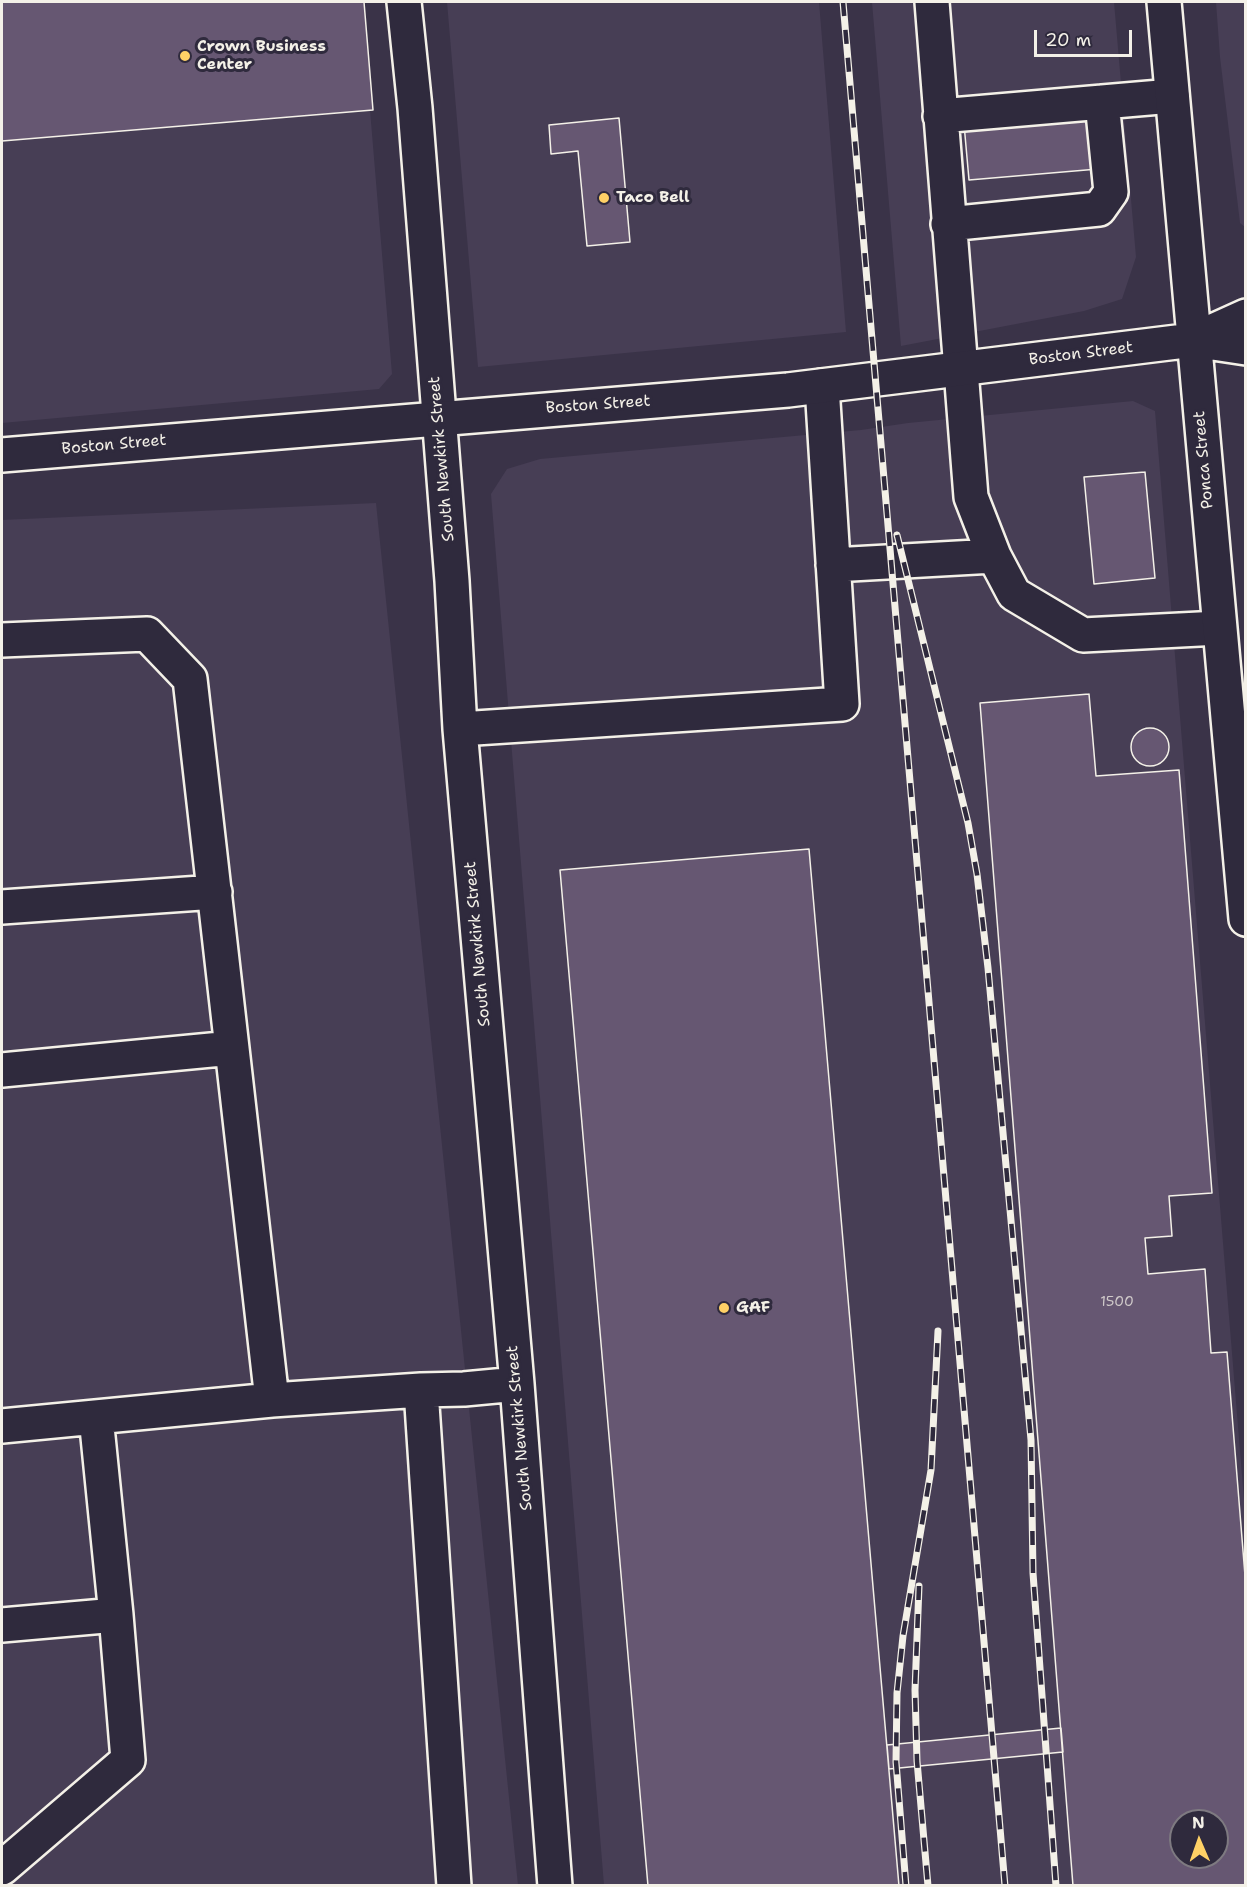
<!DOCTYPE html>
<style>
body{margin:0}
#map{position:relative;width:1247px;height:1887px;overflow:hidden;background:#3a3348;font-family:"Shantell Sans",sans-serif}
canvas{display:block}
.frame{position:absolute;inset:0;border:3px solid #f4f1e8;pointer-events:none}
.north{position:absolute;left:1169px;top:1809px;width:60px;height:60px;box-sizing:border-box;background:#2f2a3d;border:2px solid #7e7a81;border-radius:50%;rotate:358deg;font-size:16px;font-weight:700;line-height:24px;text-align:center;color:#f4f1e8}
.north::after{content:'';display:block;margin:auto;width:21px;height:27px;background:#ffd166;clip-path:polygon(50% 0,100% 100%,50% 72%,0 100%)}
.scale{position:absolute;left:1034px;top:30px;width:98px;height:27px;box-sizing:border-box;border:3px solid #f4f1e8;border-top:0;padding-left:8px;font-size:18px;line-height:21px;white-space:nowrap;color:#f4f1e8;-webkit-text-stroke:4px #2f2a3d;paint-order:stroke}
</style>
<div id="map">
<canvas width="1247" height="1887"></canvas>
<div class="frame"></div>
<div class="north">N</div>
<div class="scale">20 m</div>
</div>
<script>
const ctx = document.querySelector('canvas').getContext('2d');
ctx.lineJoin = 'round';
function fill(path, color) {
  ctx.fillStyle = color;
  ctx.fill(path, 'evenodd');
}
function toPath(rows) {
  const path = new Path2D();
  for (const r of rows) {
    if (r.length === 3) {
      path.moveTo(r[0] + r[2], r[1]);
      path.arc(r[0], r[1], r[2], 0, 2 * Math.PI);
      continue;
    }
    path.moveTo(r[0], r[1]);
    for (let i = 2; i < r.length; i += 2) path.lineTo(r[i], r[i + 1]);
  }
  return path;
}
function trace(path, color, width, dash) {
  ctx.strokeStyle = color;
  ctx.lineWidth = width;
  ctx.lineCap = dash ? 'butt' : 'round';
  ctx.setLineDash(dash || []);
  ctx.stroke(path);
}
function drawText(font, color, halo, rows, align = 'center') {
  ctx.font = font + ' "Shantell Sans",sans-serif';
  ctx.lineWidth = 6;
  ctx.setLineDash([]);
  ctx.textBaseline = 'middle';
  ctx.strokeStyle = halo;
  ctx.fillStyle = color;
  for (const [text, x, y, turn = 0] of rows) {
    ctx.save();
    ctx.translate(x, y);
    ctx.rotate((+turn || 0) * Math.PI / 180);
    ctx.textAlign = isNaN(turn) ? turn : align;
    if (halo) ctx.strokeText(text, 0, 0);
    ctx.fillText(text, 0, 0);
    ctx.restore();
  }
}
const built = toPath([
 [2,2,361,2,392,374,379,389,2,423],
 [447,2,819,2,846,332,478,367],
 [872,2,1114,2,1136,257,1122,299,1084,311,901,346],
 [1216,2,1245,2,1245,227,1240,223,1220,57],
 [1133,401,1155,411,1245,1512,1245,1885,604,1885,491,494,507,469,540,459,861,430,908,423],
 [1181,1821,1217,1821,1217,1857,1181,1857],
 [376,503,518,1885,2,1885,2,520]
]);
const building = toPath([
 [2,2,364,2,373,110,2,141,2,2],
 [1094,114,1098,169,969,180,964,124,1094,114],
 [619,118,630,242,587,246,578,151,551,154,549,125,619,118],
 [1145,472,1155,578,1094,584,1084,477,1145,472],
 [1089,694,1096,776,1179,770,1212,1193,1169,1196,1172,1236,1145,1238,1148,1274,1205,1269,1211,1353,1227,1352,1246,1588,1246,1886,1073,1886,980,703,1089,694],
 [1181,1821,1217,1821,1217,1857,1181,1857,1181,1821],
 [1150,747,19],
 [809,849,899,1886,648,1886,560,870,809,849],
 [1061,1728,1063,1752,889,1769,887,1745,1061,1728]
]);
const minor = toPath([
 [404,2,415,108,452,581,460,729,517,1384,555,1886],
 [932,2,971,497,994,556,1014,594,1083,635,1219,628],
 [940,116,1172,96],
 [948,224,1099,209,1111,192,1102,102],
 [833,565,994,556],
 [2,640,147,634,190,679,272,1400,421,1390,464,1389,517,1384],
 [460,729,842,704,822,386],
 [2,907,215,892],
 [2,1070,232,1048],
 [421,1390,454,1886],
 [2,1426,272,1400],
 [2,1625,116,1615,96,1417],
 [2,1868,128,1760,116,1615]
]);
const major = toPath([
 [1164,2,1246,919],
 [1193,340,1246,316],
 [2,455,788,390,1193,340,1246,348]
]);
const rail = toPath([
 [843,2,1005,1886],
 [897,535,968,823,977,874,988,968,1031,1440,1033,1573,1056,1886],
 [919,1586,915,1690,917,1761,928,1886],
 [906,1886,896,1762,897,1693,903,1636,931,1470,938,1331]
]);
const markers = [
 [185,56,6,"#ffd166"],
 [604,198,6,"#ffd166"],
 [724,1308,6,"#ffd166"]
];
const numberNames = [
 ["1500",1117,1302]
];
const poiNames = [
 ["Crown Business",197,47],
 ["Center",197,65],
 ["Taco Bell",616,198],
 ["GAF",736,1308]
];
const streetNames = [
 ["Boston Street",1081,354,-7],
 ["Boston Street",598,405,-4],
 ["Boston Street",114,445,-5],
 ["South Newkirk Street",442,459,-95],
 ["Ponca Street",1204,460,-95],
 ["South Newkirk Street",478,944,-95],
 ["South Newkirk Street",520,1428,-95]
];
fill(built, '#473e55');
fill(building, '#665772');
trace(building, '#f4f1e8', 1.5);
trace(minor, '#f4f1e8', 38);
trace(major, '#f4f1e8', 38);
trace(minor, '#2f2a3d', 33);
trace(major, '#2f2a3d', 33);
trace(rail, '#f4f1e8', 7);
trace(rail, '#2f2a3d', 4.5, [14]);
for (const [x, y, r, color] of markers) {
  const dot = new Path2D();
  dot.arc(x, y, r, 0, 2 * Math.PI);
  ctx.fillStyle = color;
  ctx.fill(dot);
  trace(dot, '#2f2a3d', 2);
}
drawText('14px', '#d0caca', null, numberNames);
drawText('bold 16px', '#f4f1e8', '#2f2a3d', poiNames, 'left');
drawText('16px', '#f4f1e8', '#2f2a3d', streetNames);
</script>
